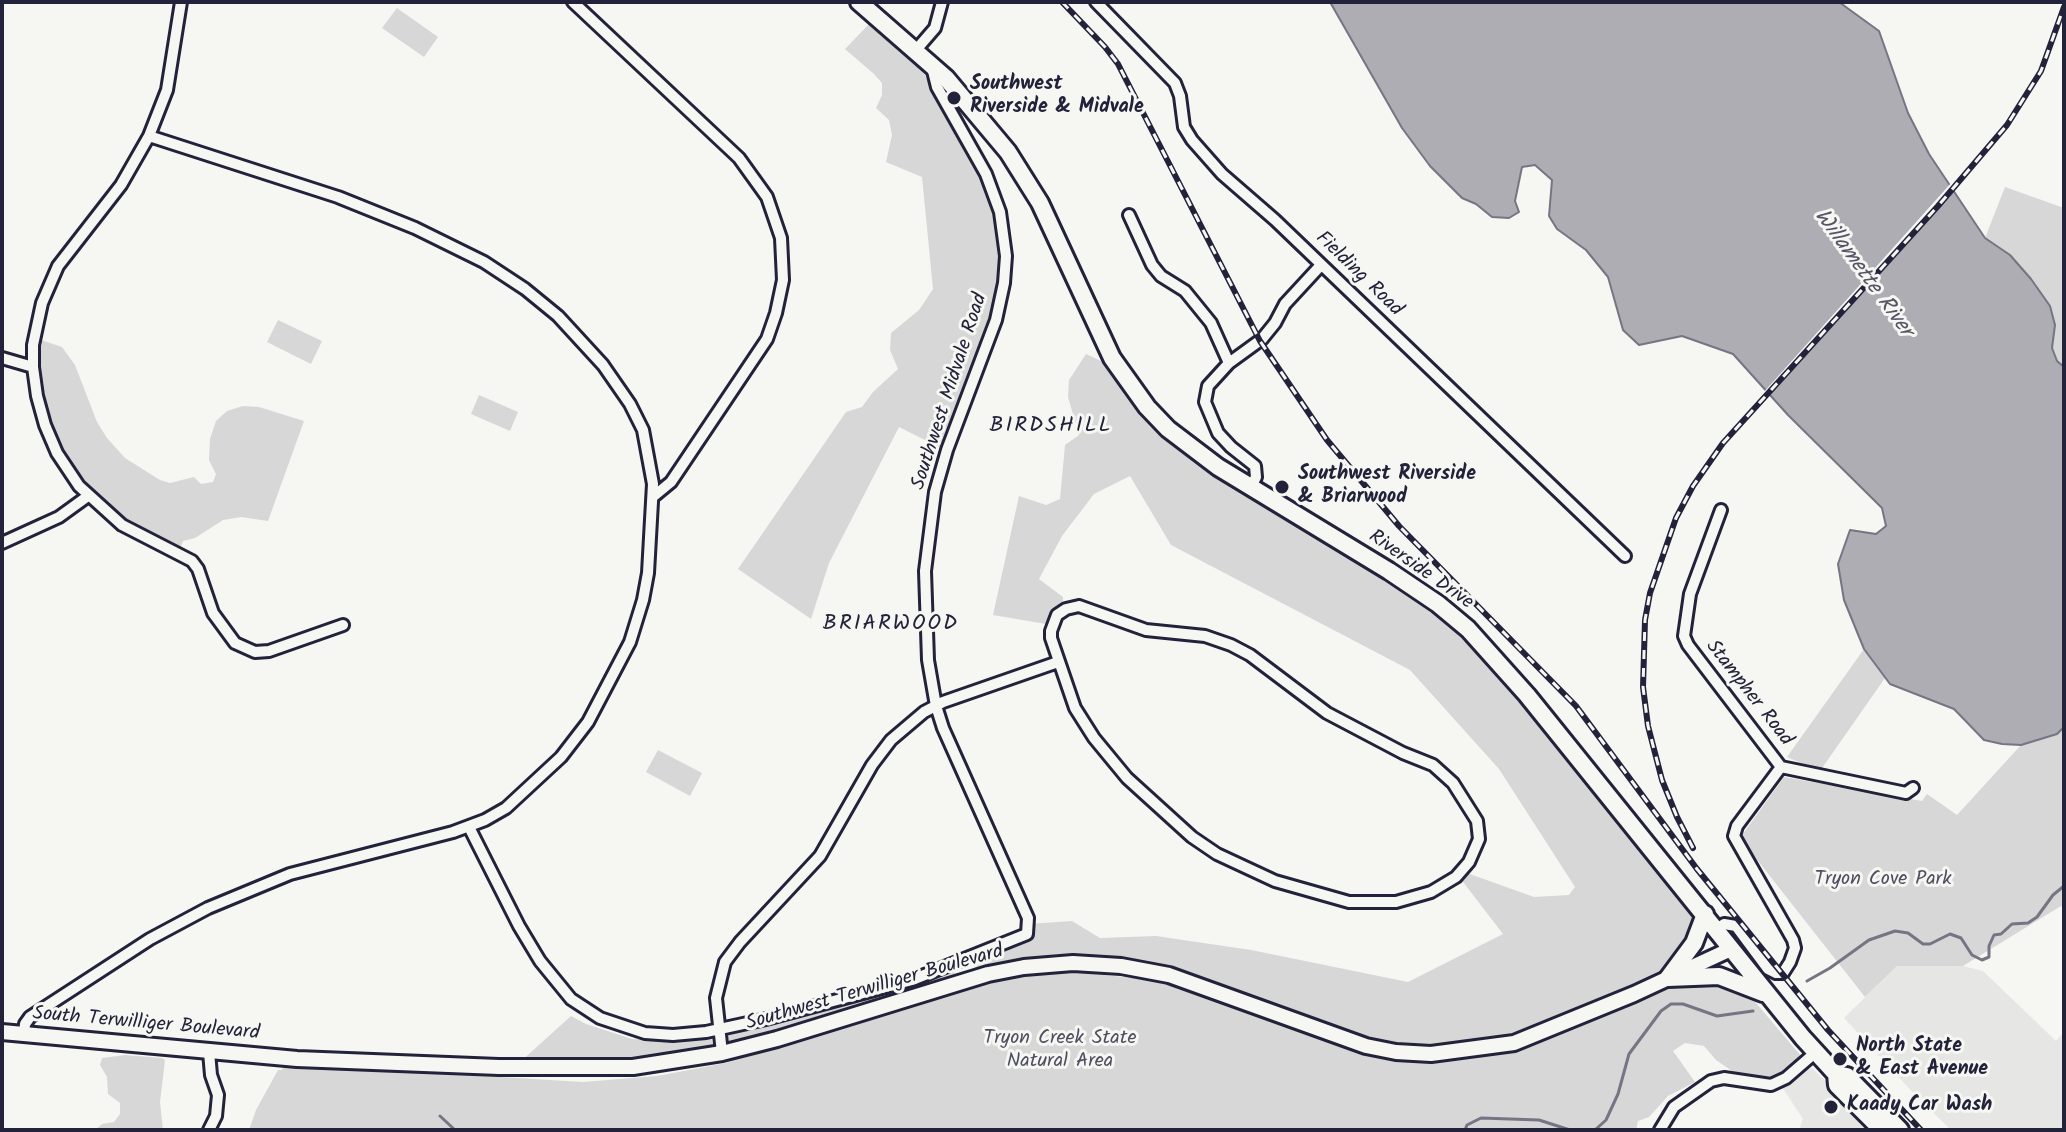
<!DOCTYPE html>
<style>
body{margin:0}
#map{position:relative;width:2066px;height:1132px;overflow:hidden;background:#f6f6f2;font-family:Kalam,sans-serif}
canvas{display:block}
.frame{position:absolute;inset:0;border:4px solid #22223b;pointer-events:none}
</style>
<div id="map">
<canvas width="2066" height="1132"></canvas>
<div class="frame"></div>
</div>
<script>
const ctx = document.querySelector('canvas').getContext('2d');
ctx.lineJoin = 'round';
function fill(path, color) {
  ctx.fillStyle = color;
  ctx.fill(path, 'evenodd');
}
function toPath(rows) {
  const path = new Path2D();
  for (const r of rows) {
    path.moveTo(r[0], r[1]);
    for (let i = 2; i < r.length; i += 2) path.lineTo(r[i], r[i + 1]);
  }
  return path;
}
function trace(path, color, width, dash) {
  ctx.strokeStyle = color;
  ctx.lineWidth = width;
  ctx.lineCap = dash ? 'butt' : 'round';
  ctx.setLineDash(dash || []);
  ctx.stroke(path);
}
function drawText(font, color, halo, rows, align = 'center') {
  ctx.font = font + ' Kalam,sans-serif';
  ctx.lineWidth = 6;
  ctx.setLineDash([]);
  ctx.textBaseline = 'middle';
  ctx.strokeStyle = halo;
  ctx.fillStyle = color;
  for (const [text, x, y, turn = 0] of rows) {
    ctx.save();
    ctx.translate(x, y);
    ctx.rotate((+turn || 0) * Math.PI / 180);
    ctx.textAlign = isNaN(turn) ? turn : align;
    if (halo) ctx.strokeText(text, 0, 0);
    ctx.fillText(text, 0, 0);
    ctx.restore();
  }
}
const built = toPath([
 [1897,966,1963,966,1983,971,2056,1041,2064,1032,2064,1130,1951,1130,1918,1098,1844,1018],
 [1808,1068,1813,1069,1875,1130,1804,1130,1800,1127,1803,1119,1780,1084]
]);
const green = toPath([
 [397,8,438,37,424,57,382,28],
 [871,22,912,55,973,152,995,208,1001,264,991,311,941,448,899,427,829,563,811,619,738,569,846,412,862,407,873,392,898,369,890,350,891,333,919,310,933,289,922,177,886,162,892,135,889,120,876,108,882,95,882,83,874,74,845,49],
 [2005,187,2064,208,2064,367,2057,361,2051,348,2055,325,1985,238],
 [278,320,322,341,311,364,267,342],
 [41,340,62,347,75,365,97,422,107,438,125,458,160,480,170,483,194,477,201,484,213,482,216,474,209,460,210,439,216,421,227,411,243,406,259,407,304,421,268,521,241,517,223,520,195,538,183,541,180,549,138,529,115,514,80,481,65,458,52,432,40,381],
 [1086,354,1101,361,1140,411,1193,459,1397,582,1442,615,1491,662,1694,917,1697,923,1670,966,1648,979,1522,1031,1458,1045,1422,1048,1368,1040,1345,1033,1177,971,996,967,968,973,1028,924,1072,921,1100,938,1156,936,1251,950,1408,982,1503,934,1460,878,1467,873,1534,897,1569,895,1575,887,1499,769,1410,670,1171,545,1130,476,1094,494,1062,536,1039,579,1063,597,1063,607,1056,611,1046,624,993,615,1019,496,1046,505,1060,499,1065,445,1079,435,1068,397,1069,380],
 [479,395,518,412,510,431,471,414],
 [1864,649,1885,678,1820,771,1787,757],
 [2064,727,2064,907,2061,906,1963,966,1897,966,1865,997,1740,838,1784,777,1922,801,1927,794,1957,815,2021,745,2057,734],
 [658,750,702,773,690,796,646,772],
 [953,969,956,977,733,1046,727,1041,724,1033],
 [1063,971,1144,979,1183,987,1370,1055,1415,1059,1459,1057,1666,985,1704,979,1745,990,1801,1056,1786,1072,1769,1079,1732,1071,1716,1060,1704,1046,1685,1043,1673,1051,1695,1082,1668,1096,1649,1117,1638,1121,1636,1130,249,1130,256,1110,278,1070,282,1070,284,1064,583,1082,657,1076,726,1063,988,980,1023,974],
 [571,1016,586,1024,632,1039,679,1041,711,1037,713,1045,712,1050,662,1059,519,1063],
 [125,1055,162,1058,165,1060,160,1102,163,1130,95,1130,102,1124,114,1122,120,1114,120,1103,108,1094,107,1077,100,1065,102,1058]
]);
const water = toPath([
 [1330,2,1839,2,1879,31,1908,113,1929,154,1985,238,2010,255,2031,279,2050,306,2055,325,2052,348,2057,361,2064,367,2064,727,2057,734,2021,745,2002,744,1984,740,1954,709,1890,684,1864,649,1844,600,1838,564,1850,530,1876,534,1886,526,1882,508,1788,415,1733,354,1682,336,1639,345,1623,330,1608,277,1586,250,1557,229,1549,216,1552,180,1535,165,1522,167,1515,201,1519,212,1509,218,1492,217,1476,204,1462,198,1430,166,1402,128,1330,2]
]);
const pier = toPath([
 [1952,182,1956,187,1767,397,1763,393]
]);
const stream = toPath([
 [1807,981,1830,968,1869,940,1895,931,1908,933,1923,944,1930,944,1950,934,1961,938,1972,955,1982,960,1989,957,1989,946,1994,935,2001,934,2012,924,2028,923,2037,917,2053,895,2064,886],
 [440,1116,455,1130],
 [1465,1130,1467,1125,1481,1118,1539,1120,1570,1130],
 [1595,1130,1606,1120,1618,1094,1629,1054,1661,1011,1671,1004,1683,1004,1717,1016,1753,1011]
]);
const minor = toPath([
 [181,2,167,90,149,136,121,185,58,266,42,303,33,345,33,367,37,396,45,425,57,453,79,486,122,525,192,561,198,569,213,613,235,643,255,652,269,651,343,625],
 [573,2,739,158,767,197,781,238,783,280,776,313,767,339,671,482,654,496],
 [1096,2,1175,83,1180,96,1184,127,1192,140,1222,174,1275,220,1625,556],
 [916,50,935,28,942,2],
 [1129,215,1152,265,1161,276,1185,291,1211,323,1229,363],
 [2,358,33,367],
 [1251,487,1256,477,1255,466,1231,447,1218,433,1205,402,1208,386,1229,363,1262,339,1275,323,1285,304,1321,265],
 [2,543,59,517,88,496],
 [1079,606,1146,630,1205,636,1231,645,1250,655,1327,713,1403,753,1433,765,1453,783,1477,821,1479,839,1469,862,1456,877,1431,892,1396,902,1349,902,1275,881,1217,854,1192,837,1127,778,1094,738,1075,708,1051,638,1051,631,1057,615,1066,609,1079,606],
 [1781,767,1906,793,1913,788],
 [469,827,519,926,540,961,571,999,600,1018,645,1033,673,1035,706,1032,766,1019,912,980,1027,934,1028,918,943,728,936,706,928,660,925,571,935,492,947,450,996,320,1004,283,1006,256,1000,212,986,174,937,87,932,67],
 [1717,929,1724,924,1736,926,1768,969,1776,973,1783,973,1790,962,1795,948,1793,940,1734,836,1737,826,1781,767,1688,645,1684,636,1690,594,1721,510],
 [24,1034,25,1024,30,1017,150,939,208,908,290,874,453,832,485,820,506,808,561,757,588,722,630,642,643,600,648,573,653,484,643,430,630,404,603,365,558,316,525,289,484,262,415,228,338,197,149,136],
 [209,1052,211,1075,218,1095,216,1116,209,1130],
 [722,1053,716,998,725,962,740,942,820,856,872,765,891,740,924,712,943,702,1058,662],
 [1660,1130,1674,1107,1711,1081,1724,1078,1771,1085,1786,1078,1816,1052]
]);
const secondary = toPath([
 [2,1032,297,1059,499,1067,633,1067,722,1053,777,1039,988,974,1024,967,1073,963,1121,966,1169,975,1366,1046,1396,1052,1431,1054,1514,1043,1634,994,1731,949]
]);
const primary = toPath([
 [859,2,946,78,1008,152,1040,203,1112,358,1147,407,1168,429,1218,467,1389,571,1438,604,1468,629,1527,695,1803,1038,1836,1074,1847,1076,1900,1130],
 [1668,978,1719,976,1763,993],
 [1668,978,1694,943,1705,914],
 [1836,1074,1837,1085,1882,1130]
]);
const rail = toPath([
 [1062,2,1105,47,1118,64,1260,341,1327,440,1399,526,1576,706,1697,869,1828,1030,1921,1130],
 [1693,848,1677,817,1662,780,1648,726,1643,687,1645,620,1650,593,1676,518,1693,486,1723,443,1938,206,2007,125,2041,71,2064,7]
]);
const markers = [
 [954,98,8,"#22223b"],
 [1282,487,8,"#22223b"],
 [1840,1059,8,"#22223b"],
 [1831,1107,8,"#22223b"]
];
const poiNames = [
 ["Southwest",970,86],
 ["Riverside & Midvale",970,109],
 ["Southwest Riverside",1298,476],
 ["& Briarwood",1298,499],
 ["North State",1856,1048],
 ["& East Avenue",1856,1071],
 ["Kaady Car Wash",1847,1107]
];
const streetNames = [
 ["Fielding Road",1358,275,44],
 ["Southwest Midvale Road",951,392,-72],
 ["Riverside Drive",1420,571,35],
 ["Stampher Road",1748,694,52],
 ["Southwest Terwilliger Boulevard",875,989,-16],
 ["South Terwilliger Boulevard",146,1025,5]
];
const parkNames = [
 ["Tryon Cove Park",1883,881],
 ["Tryon Creek State",1060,1040],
 ["Natural Area",1060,1063]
];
const waterNames = [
 ["Willamette River",1862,274,54]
];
const neighbourhoodNames = [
 ["BIRDSHILL",1051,427],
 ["BRIARWOOD",891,625]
];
fill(built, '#e6e6e4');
fill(green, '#d7d7d7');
fill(water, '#adadb3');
trace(water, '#757583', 2);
fill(pier, '#f6f6f2');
trace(stream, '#757583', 3);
trace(minor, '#22223b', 16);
trace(secondary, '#22223b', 20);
trace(primary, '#22223b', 22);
trace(minor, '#f6f6f2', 10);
trace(secondary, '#f6f6f2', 14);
trace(primary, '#f6f6f2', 16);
trace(rail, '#22223b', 6);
trace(rail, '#f6f6f2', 3, [9]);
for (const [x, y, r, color] of markers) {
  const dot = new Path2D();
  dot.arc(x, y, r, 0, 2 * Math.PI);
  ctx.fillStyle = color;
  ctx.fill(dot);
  trace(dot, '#f6f6f2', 3);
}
drawText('bold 20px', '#22223b', '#f6f6f2', poiNames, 'left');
drawText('20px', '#22223b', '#f6f6f2', streetNames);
drawText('20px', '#4f4f62', '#f6f6f2', parkNames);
drawText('italic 22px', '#535365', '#f6f6f2', waterNames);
ctx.letterSpacing = '2px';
drawText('22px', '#22223b', '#f6f6f2', neighbourhoodNames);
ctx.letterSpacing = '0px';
</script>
